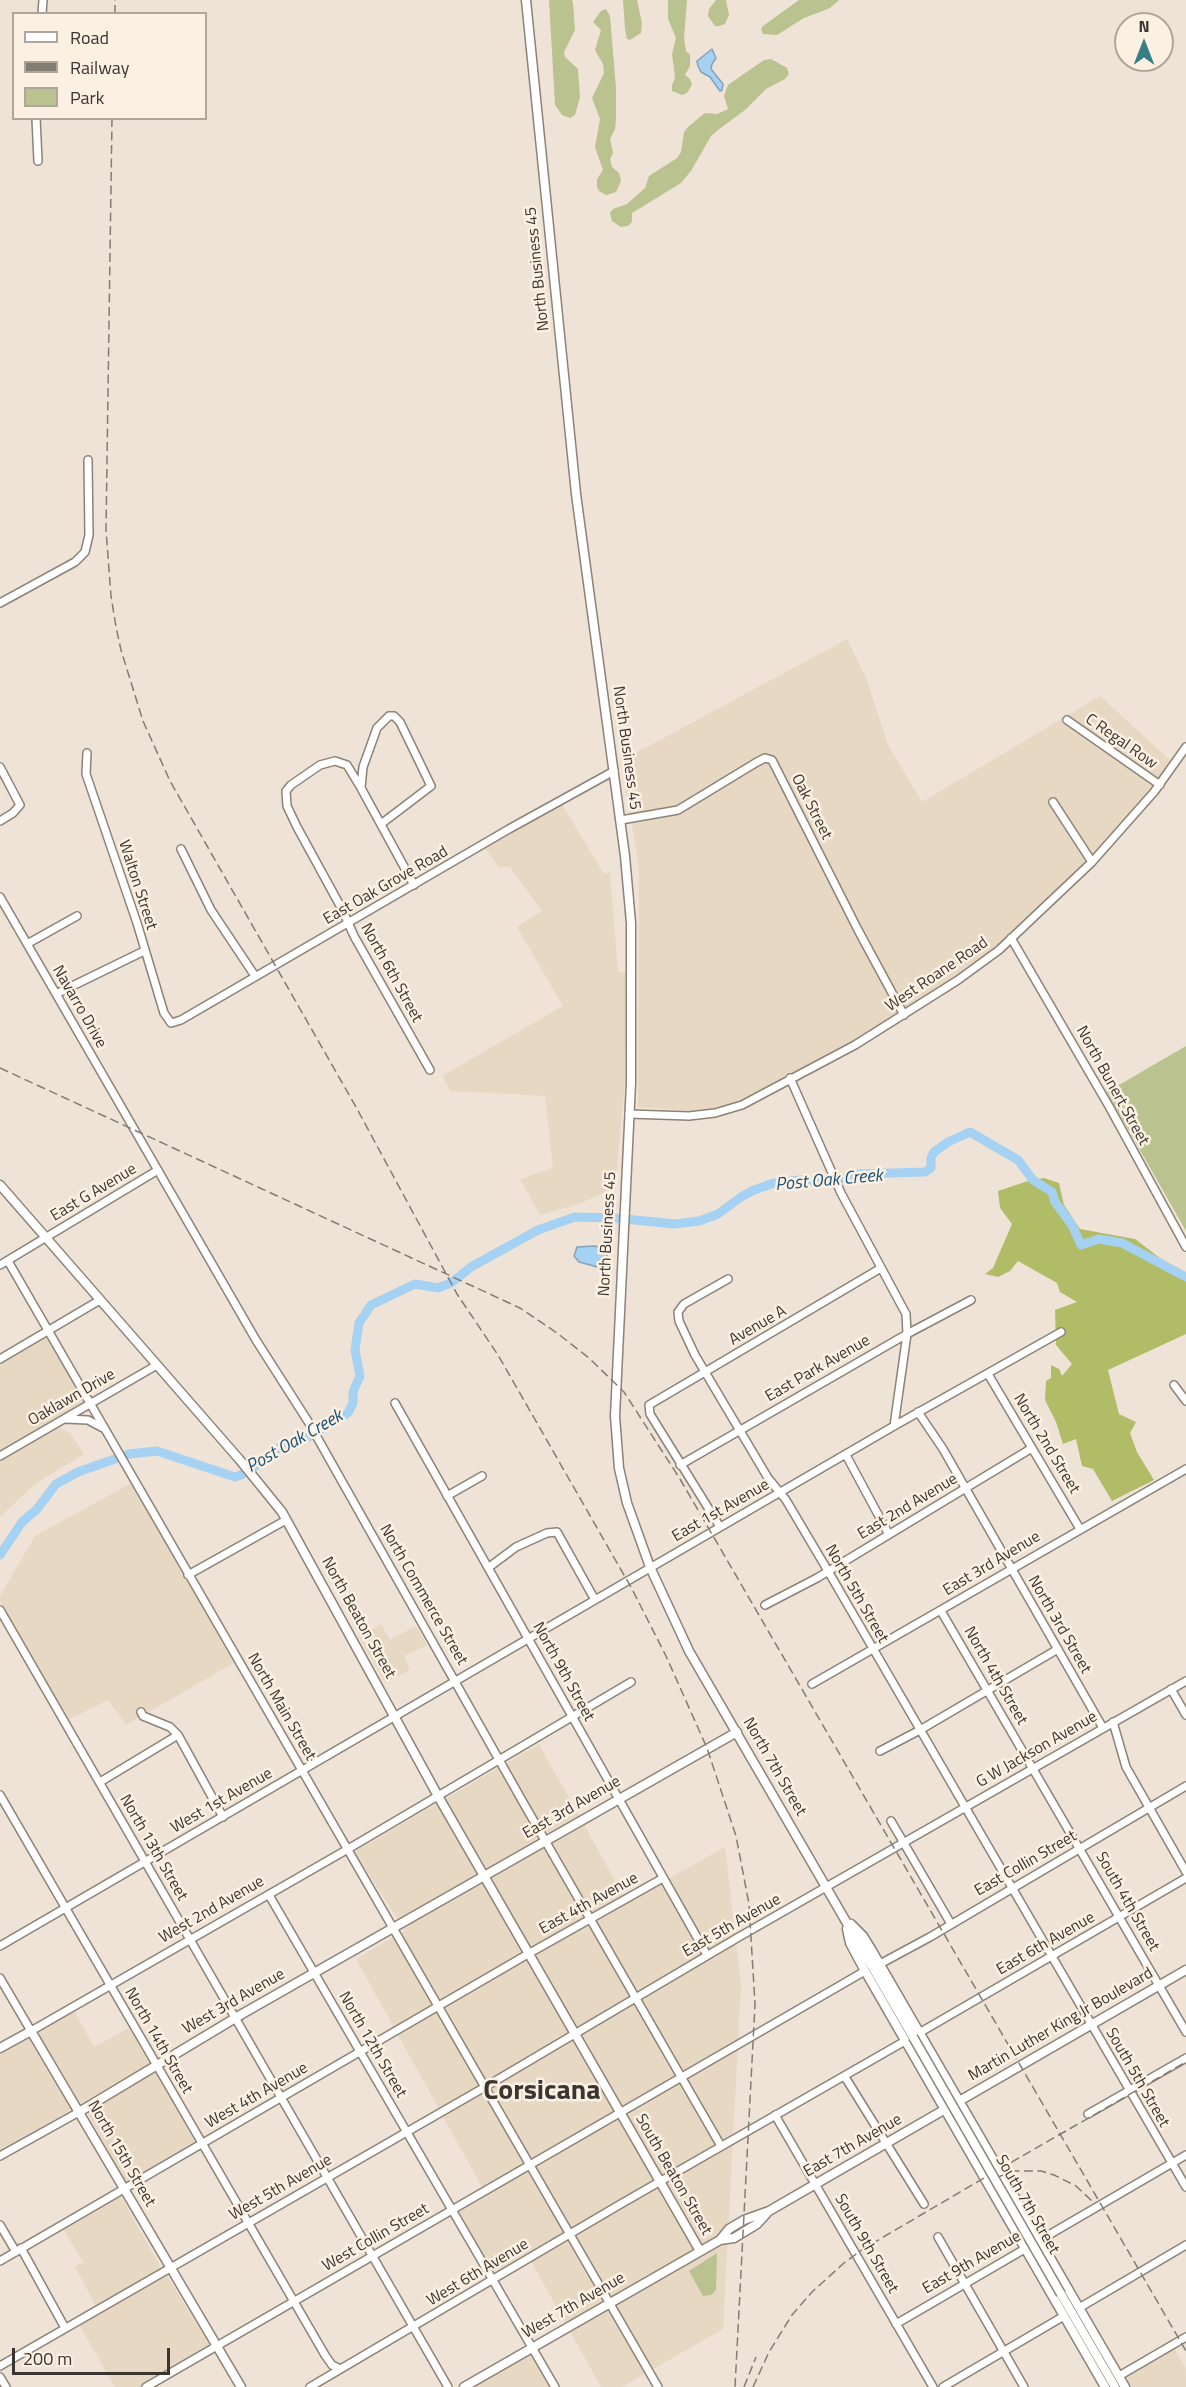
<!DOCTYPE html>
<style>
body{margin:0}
#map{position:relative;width:1186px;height:2387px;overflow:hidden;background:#eee3d6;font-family:"Titillium Web",sans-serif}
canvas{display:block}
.legend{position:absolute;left:12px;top:12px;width:195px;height:108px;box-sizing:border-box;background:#fcf0e3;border:2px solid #aea59b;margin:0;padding:8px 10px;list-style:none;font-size:18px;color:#3a3530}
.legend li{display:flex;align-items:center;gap:12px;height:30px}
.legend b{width:30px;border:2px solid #aea59b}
.north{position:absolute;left:1114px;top:12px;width:60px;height:60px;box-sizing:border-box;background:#fcf0e3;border:2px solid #aea59b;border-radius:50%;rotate:0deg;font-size:16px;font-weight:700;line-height:24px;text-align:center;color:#3a3530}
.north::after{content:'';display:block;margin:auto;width:21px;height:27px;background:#367f84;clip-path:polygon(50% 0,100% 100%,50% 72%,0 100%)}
.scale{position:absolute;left:12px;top:2348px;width:158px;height:27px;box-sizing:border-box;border:3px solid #3a3530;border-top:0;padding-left:8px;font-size:18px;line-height:21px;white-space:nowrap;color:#3a3530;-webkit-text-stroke:4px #fcf0e3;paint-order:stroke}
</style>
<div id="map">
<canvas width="1186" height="2387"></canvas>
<ul class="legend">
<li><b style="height:8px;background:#fff"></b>Road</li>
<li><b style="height:8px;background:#837c73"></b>Railway</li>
<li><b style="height:16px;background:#bac290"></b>Park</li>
</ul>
<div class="north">N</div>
<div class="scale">200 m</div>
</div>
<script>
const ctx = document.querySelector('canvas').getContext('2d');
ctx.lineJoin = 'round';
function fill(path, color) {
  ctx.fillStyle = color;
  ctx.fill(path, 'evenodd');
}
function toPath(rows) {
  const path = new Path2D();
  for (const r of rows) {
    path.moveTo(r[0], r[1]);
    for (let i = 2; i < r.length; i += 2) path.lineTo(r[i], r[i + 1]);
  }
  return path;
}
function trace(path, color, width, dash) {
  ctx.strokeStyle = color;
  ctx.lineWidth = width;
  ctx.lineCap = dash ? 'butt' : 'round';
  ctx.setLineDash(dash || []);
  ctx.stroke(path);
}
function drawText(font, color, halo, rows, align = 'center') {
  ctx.font = font + ' "Titillium Web",sans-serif';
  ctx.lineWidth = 5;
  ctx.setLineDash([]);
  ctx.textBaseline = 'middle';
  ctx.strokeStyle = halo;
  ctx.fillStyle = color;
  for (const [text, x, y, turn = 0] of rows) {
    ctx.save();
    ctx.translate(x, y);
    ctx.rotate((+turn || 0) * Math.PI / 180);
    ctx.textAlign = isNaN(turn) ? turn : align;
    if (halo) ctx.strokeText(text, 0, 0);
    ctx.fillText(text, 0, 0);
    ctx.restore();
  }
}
const built = toPath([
 [847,639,867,680,888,745,922,802,1100,696,1172,762,1130,817,1095,855,985,958,932,993,885,1023,827,1056,732,1104,711,1110,694,1111,638,1107,639,867,621,761],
 [562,804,604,874,610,872,618,972,626,973,625,1081,615,1188,581,1203,540,1215,520,1179,553,1168,545,1096,451,1091,442,1076,563,1006,517,927,542,911,510,867,499,867,485,849],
 [47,1335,84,1402,0,1451,0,1362],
 [56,1426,70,1433,84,1454,35,1484,0,1517,0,1458],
 [133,1482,234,1663,126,1725,108,1700,68,1720,0,1601,0,1596,35,1536],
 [381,1624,390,1640,416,1626,427,1645,404,1656,410,1670,385,1683,359,1637],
 [539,1744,627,1902,725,1847,741,1985,723,2329,622,2387,601,2387,527,2254,493,2272,459,2212,487,2196,356,1959,405,1930,354,1852],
 [73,2009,94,2047,129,2028,150,2064,81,2103,37,2031],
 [28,2037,71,2110,0,2150,0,2053],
 [155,2071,195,2142,126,2183,86,2110],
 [119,2193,161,2268,96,2306,75,2267,83,2262,62,2227],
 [166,2274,210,2346,140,2387,115,2387,78,2323],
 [1174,2348,1186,2369,1186,2387,1128,2387,1123,2377],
 [531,2353,550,2387,473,2387]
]);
const green = toPath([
 [549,0,572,0,573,3,575,30,564,52,565,57,578,69,580,97,575,115,570,118,562,115,555,105],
 [623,0,637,0,642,23,641,33,630,40,627,39,625,29],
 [668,0,687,0,684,38,686,51,690,55,690,66,685,75,690,79,692,85,687,93,682,95,672,91,672,85,675,78,672,54,676,38,668,19],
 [716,0,726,0,729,15,725,24,719,26,715,26,708,16,709,9],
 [799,0,839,0,830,8,804,18,777,35,763,34,761,29,763,26],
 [606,9,610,16,616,88,616,119,615,129,610,139,613,153,610,159,612,167,619,173,621,181,616,192,606,195,599,191,597,187,597,179,603,170,595,147,600,119,592,98,604,73,603,64,595,50,601,30,593,22,601,11],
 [771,59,787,68,789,74,785,79,766,89,745,110,718,130,711,136,691,171,681,183,632,213,632,222,628,226,621,227,612,221,610,213,613,209,627,204,645,188,649,176,677,158,681,152,684,132,689,126,705,113,717,114,728,109,724,96,728,85,764,60],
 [1186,1046,1186,1231,1107,1092],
 [717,2253,716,2290,711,2295,703,2296,689,2271]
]);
const forest = toPath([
 [1044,1178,1059,1183,1064,1205,1080,1229,1135,1239,1186,1278,1186,1334,1108,1370,1119,1414,1136,1422,1130,1433,1137,1452,1154,1480,1112,1501,1093,1469,1082,1466,1076,1439,1063,1444,1056,1422,1045,1400,1046,1381,1051,1378,1051,1365,1059,1369,1062,1376,1072,1364,1056,1345,1055,1310,1077,1302,1060,1292,1057,1283,1018,1261,1010,1271,998,1277,985,1274,993,1268,1012,1224,1000,1208,998,1191,1028,1181]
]);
const water = toPath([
 [712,49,716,58,712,64,711,69,723,84,722,90,720,91,710,77,701,72,698,66,697,61,712,49],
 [594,1246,605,1248,608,1259,605,1269,579,1262,574,1256,577,1247,594,1246]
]);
const river = toPath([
 [0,1555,22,1522,37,1509,56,1484,78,1472,129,1454,157,1451,235,1477,241,1475,274,1454,281,1446,301,1441,320,1430,348,1413,353,1403,353,1392,360,1376,355,1350,359,1323,371,1305,415,1284,438,1288,451,1283,471,1267,538,1230,575,1217,615,1218,675,1224,699,1221,718,1214,741,1197,754,1190,774,1183,800,1180,828,1182,858,1174,925,1172,931,1168,931,1158,934,1152,948,1142,970,1132,1018,1160,1033,1180,1052,1192,1055,1202,1072,1225,1081,1245,1099,1239,1122,1243,1186,1277]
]);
const minor = toPath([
 [42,14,43,0],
 [36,118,38,161],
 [0,603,75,562,85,552,89,535,88,460],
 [1067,720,1160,785],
 [87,753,86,774,137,923,164,1013,171,1023,181,1020,509,829,614,771],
 [0,767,20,805,13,813,0,821],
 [361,788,363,767,377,728,389,716,394,716,400,722,431,786,381,824],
 [1053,802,1092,862],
 [621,820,678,810,757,762,765,758,772,760,858,930,904,1015],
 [181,849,211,910,255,976],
 [414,885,361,788,347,765,335,761,320,765,291,785,286,791,287,806,297,827,343,911,354,936,430,1070],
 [0,897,256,1340,309,1423,524,1804,721,2146],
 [1011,938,1110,1108,1186,1247],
 [27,944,77,916],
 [56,994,144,951],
 [790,1078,841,1193,906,1314,907,1334,894,1426],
 [629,1114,689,1116,715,1113,742,1105,855,1045,958,980,999,950,1092,862,1154,792,1186,747],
 [8,1261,658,2387],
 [0,1265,158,1170],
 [728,1279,684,1304,678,1312,679,1321,695,1355,768,1478,786,1500,828,1571,1186,2187],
 [0,1359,100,1300],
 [988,1374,1080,1529],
 [1174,1385,1186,1401],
 [395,1403,707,1955],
 [918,1412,943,1449,1103,1728],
 [65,1419,88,1420,103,1428],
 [846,1455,888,1533],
 [0,1456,157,1365],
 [680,1465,907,1334,971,1300],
 [447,1496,482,1476],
 [720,1527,650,1414,649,1405,881,1268],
 [488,1568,516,1547,547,1533,557,1532,595,1600],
 [188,1575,286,1520],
 [765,1605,817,1578,1032,1448],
 [0,1610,448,2387],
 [941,1611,1186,2032],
 [812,1684,1186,1469],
 [1171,1689,1186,1715],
 [141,1712,143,1716,170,1727,178,1735,223,1817],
 [1113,1722,1126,1767,1186,1872],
 [880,1751,920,1730,1058,1649],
 [100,1782,178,1735],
 [0,1795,325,2355,332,2365,340,2369],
 [891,1821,951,1924],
 [269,1895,555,2387],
 [0,1946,894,1426,1061,1332],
 [880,1964,930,1937,1186,1786],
 [0,1978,31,2031,348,1849,631,1682],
 [919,2033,1186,1878],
 [845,2077,924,2204],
 [1088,2114,1186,2058],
 [775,2115,933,2387],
 [0,2156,79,2112],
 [0,2225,16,2252],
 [938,2237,1024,2387],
 [21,2248,65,2328],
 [0,2261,528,1954,663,1878],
 [1079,2308,1186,2245],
 [896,2324,1186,2155],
 [0,2366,485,2087,737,1938,1186,1681],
 [1119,2376,1186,2337],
 [0,2377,6,2387],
 [146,2387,865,1971],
 [310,2387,619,2205,905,2041],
 [943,2387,1064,2316]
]);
const major = toPath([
 [526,0,576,494,625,856,631,923,631,1083,615,1416,619,1468,627,1503,650,1567,689,1651,913,2037],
 [0,1185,239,1459,282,1512,438,1796,700,2251],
 [851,1924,863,1936,871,1949,1125,2387],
 [847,1929,850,1943,865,1971,1105,2387],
 [0,2048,31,2031,241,2387],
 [79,2112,242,2014,737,1732],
 [720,2240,734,2238,757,2224,767,2213],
 [1061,2294,1115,2387],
 [464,2387,720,2240,729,2229,744,2220,769,2211,1186,1970]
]);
const rail = toPath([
 [115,14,115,0],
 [112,118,106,530,111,596,116,627,121,650,143,721,170,781,356,1107,457,1294,498,1355,632,1589,666,1656,707,1748,736,1836,749,1904,755,2004,735,2387],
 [0,1068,520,1308,557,1333,589,1358,624,1392,680,1479,1186,2351],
 [998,2177,1014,2171,1041,2171,1054,2175,1076,2186,1094,2203],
 [744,2387,756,2357],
 [753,2387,769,2352,792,2315,812,2292,844,2263,863,2249,984,2178,1186,2062]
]);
const majorBridge = toPath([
 [913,2037,1061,2294]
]);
const streetNames = [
 ["North Business 45",538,269,-96],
 ["C Regal Row",1121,742,35],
 ["North Business 45",626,748,82],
 ["Oak Street",811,807,63],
 ["Walton Street",137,885,72],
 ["East Oak Grove Road",386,886,-30],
 ["North 6th Street",391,973,61],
 ["West Roane Road",937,975,-34],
 ["Navarro Drive",79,1007,60],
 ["North Bunert Street",1112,1086,61],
 ["East G Avenue",94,1193,-31],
 ["North Business 45",608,1234,-87],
 ["Avenue A",758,1326,-30],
 ["East Park Avenue",818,1369,-30],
 ["Oaklawn Drive",72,1398,-30],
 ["North 2nd Street",1046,1444,59],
 ["East 2nd Avenue",908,1507,-31],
 ["East 1st Avenue",721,1511,-30],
 ["East 3rd Avenue",992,1564,-31],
 ["North 5th Street",856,1594,60],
 ["North Commerce Street",423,1595,60],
 ["North Beaton Street",358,1618,61],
 ["North 3rd Street",1059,1625,60],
 ["North 9th Street",563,1672,61],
 ["North 4th Street",995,1676,60],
 ["North Main Street",281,1707,60],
 ["G W Jackson Avenue",1037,1750,-30],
 ["North 7th Street",774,1767,60],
 ["West 1st Avenue",222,1801,-30],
 ["East 3rd Avenue",572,1808,-30],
 ["North 13th Street",153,1848,60],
 ["East Collin Street",1026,1864,-30],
 ["South 4th Street",1127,1902,60],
 ["East 4th Avenue",589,1904,-29],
 ["West 2nd Avenue",212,1910,-30],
 ["East 5th Avenue",732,1926,-30],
 ["East 6th Avenue",1046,1944,-30],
 ["West 3rd Avenue",234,2002,-30],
 ["Martin Luther King Jr Boulevard",1061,2025,-30],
 ["North 14th Street",158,2041,60],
 ["North 12th Street",372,2045,60],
 ["South 5th Street",1137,2078,60],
 ["West 4th Avenue",257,2096,-30],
 ["East 7th Avenue",853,2146,-30],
 ["North 15th Street",121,2154,60],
 ["South Beaton Street",673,2175,60],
 ["West 5th Avenue",281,2188,-30],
 ["South 7th Street",1027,2205,60],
 ["West Collin Street",376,2238,-30],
 ["South 9th Street",866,2244,60],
 ["East 9th Avenue",972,2263,-30],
 ["West 6th Avenue",478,2273,-31],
 ["West 7th Avenue",574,2306,-30]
];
const waterNames = [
 ["Post Oak Creek",829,1181,-5],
 ["Post Oak Creek",295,1442,-30]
];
const townNames = [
 ["Corsicana",542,2092]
];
fill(built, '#e7d8c4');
fill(green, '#bac290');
fill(forest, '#b1bc66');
fill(water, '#a5d1f2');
trace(water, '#85a2b8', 1.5);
trace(river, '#a5d1f2', 9);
trace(minor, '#8c8276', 10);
trace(major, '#8c8276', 11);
trace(minor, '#fff', 7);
trace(major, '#fff', 8);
trace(rail, '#837c73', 1.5, [9, 4.5]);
trace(majorBridge, '#8c8276', 11, []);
trace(majorBridge, '#fff', 8);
drawText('16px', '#3a3530', '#fcf0e3', streetNames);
drawText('italic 18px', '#185176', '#fcf0e3', waterNames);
drawText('bold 28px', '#3a3530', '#fcf0e3', townNames);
</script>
